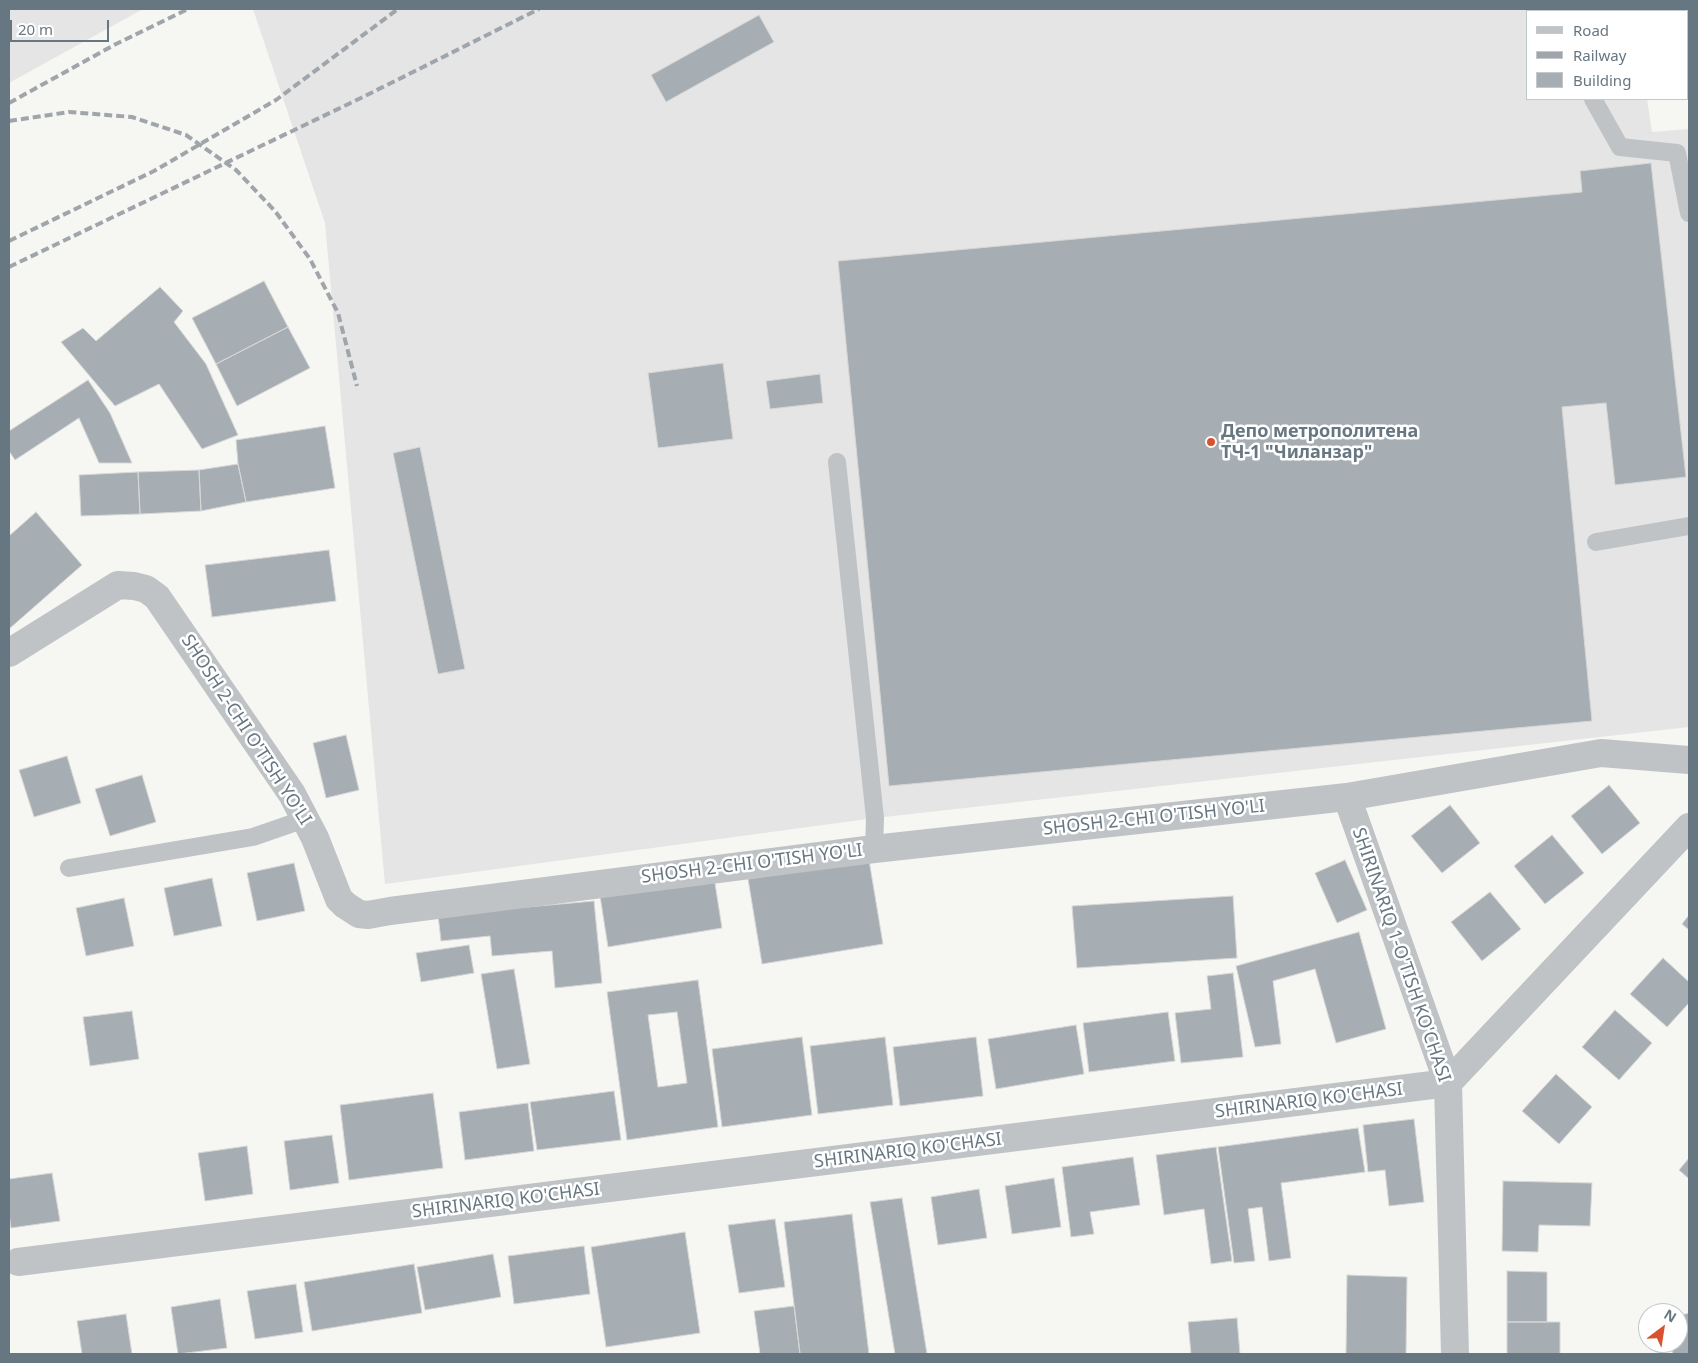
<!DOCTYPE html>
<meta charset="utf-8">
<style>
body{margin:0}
#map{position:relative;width:1698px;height:1363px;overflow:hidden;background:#f6f6f3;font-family:"Noto Sans",sans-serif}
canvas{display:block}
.frame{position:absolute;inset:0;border:10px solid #677782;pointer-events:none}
.legend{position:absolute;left:1526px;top:10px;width:162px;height:90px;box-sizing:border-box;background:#fff;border:1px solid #c2c9cd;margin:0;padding:6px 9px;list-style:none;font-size:15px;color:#677782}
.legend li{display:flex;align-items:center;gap:10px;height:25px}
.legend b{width:25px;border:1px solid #c2c9cd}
.north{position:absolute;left:1638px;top:1303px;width:50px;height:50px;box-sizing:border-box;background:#fff;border:1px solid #c2c9cd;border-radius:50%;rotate:31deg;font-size:14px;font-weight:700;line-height:20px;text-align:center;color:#677782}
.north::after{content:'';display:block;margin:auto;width:18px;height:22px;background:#d9522f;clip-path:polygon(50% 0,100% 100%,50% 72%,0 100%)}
.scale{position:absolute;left:10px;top:20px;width:99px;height:22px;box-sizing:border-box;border:2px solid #677782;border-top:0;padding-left:6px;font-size:15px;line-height:18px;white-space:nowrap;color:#677782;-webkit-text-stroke:4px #fff;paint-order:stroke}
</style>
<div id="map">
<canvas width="1698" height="1363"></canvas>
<div class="frame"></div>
<ul class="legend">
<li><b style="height:6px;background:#bfc3c6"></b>Road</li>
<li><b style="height:6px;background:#9fa5aa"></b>Railway</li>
<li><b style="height:14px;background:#a7aeb3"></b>Building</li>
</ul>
<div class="north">N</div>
<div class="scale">20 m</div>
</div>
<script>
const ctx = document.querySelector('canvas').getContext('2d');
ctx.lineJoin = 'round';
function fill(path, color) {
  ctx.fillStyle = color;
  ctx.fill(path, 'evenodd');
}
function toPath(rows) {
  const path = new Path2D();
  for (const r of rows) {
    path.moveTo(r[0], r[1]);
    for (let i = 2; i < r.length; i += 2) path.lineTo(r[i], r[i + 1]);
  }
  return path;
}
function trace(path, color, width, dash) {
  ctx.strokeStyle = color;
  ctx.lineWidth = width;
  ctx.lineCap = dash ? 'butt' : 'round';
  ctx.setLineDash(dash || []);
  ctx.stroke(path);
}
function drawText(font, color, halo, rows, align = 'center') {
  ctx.font = font + ' "Noto Sans",sans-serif';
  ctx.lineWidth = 5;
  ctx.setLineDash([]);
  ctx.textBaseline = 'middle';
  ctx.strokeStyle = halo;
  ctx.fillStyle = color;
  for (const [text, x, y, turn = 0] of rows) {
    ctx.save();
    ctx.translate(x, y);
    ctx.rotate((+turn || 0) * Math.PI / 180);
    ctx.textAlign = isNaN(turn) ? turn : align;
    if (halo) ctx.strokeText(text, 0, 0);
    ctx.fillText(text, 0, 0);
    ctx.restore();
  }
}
const built = toPath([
 [9,9,143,9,9,83],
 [253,9,1636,9,1636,11,1527,11,1527,99,1647,99,1652,132,1689,129,1689,727,875,818,385,884,325,223]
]);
const building = toPath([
 [759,15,774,42,666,102,651,75,759,15],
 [1651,163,1686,477,1615,485,1606,403,1562,407,1592,721,889,786,838,261,1582,192,1580,171,1651,163],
 [264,281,288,327,216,364,192,318,264,281],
 [160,287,183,311,174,322,206,364,238,435,202,449,159,384,115,406,61,342,83,328,96,341,160,287],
 [288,327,310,368,237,406,216,364,288,327],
 [723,363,733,439,658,448,648,373,723,363],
 [820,374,823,403,770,409,766,381,820,374],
 [88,380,110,413,132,463,99,463,79,418,15,460,9,451,9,431,88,380],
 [325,426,335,488,246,502,238,464,236,440,325,426],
 [420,447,465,669,438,674,393,453,420,447],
 [238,464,246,502,201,511,199,470,238,464],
 [199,470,201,511,140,514,138,472,199,470],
 [138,472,140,514,81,516,79,475,138,472],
 [36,512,82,565,9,629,9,536,36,512],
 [329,550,336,601,212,617,205,565,329,550],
 [346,735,359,790,326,798,313,743,346,735],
 [67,756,81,803,34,817,19,770,67,756],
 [142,775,156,822,110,836,95,789,142,775],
 [1609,785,1640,823,1602,854,1571,816,1609,785],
 [1450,805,1480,843,1442,873,1411,836,1450,805],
 [1552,835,1584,873,1545,904,1514,866,1552,835],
 [869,860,883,944,762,964,748,879,869,860],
 [1345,860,1367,910,1337,923,1315,873,1345,860],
 [294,863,305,911,257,921,247,873,294,863],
 [714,877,722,928,608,947,600,896,714,877],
 [212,878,222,926,174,936,164,888,212,878],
 [1490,892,1521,929,1482,961,1451,922,1490,892],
 [1233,896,1237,958,1077,968,1072,906,1233,896],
 [124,898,134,946,86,956,76,908,124,898],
 [594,901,602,983,555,988,552,951,492,956,490,936,441,941,438,915,594,901],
 [1689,915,1689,930,1682,924,1689,915],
 [1359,932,1386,1029,1336,1043,1315,969,1273,981,1281,1044,1255,1047,1236,966,1359,932],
 [469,945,474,973,421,982,416,953,469,945],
 [1663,958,1689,982,1689,1003,1667,1027,1630,994,1663,958],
 [514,969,530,1064,497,1069,481,974,514,969],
 [1233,973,1243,1057,1181,1063,1175,1013,1211,1009,1207,976,1233,973],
 [698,980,718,1127,627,1140,607,992,698,980],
 [677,1012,687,1083,658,1087,648,1015,677,1012],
 [1615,1010,1652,1043,1619,1080,1582,1047,1615,1010],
 [132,1011,139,1059,90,1066,83,1017,132,1011],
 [1168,1012,1175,1061,1089,1072,1083,1023,1168,1012],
 [1076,1025,1084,1074,996,1089,988,1039,1076,1025],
 [802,1037,812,1115,722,1127,712,1049,802,1037],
 [885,1037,893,1105,818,1114,810,1046,885,1037],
 [976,1037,983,1096,900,1106,893,1047,976,1037],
 [1556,1074,1592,1107,1559,1144,1522,1111,1556,1074],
 [614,1091,621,1140,537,1150,530,1102,614,1091],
 [433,1093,443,1168,349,1180,340,1105,433,1093],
 [528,1103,534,1151,465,1160,459,1112,528,1103],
 [1414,1119,1424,1202,1389,1206,1385,1170,1368,1172,1363,1125,1414,1119],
 [1358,1128,1365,1172,1281,1183,1291,1258,1269,1261,1262,1207,1248,1209,1255,1261,1234,1263,1218,1147,1358,1128],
 [332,1135,339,1183,290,1190,284,1141,332,1135],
 [247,1146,253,1194,205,1201,198,1153,247,1146],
 [1216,1147,1232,1261,1211,1264,1204,1209,1164,1215,1156,1155,1216,1147],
 [1133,1157,1140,1205,1090,1212,1094,1234,1071,1237,1062,1167,1133,1157],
 [1689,1158,1689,1179,1679,1170,1689,1158],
 [52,1173,60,1221,11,1228,9,1214,9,1179,52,1173],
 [1054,1178,1061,1227,1012,1234,1005,1186,1054,1178],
 [1503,1181,1592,1183,1590,1226,1539,1225,1538,1252,1502,1251,1503,1181],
 [979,1189,987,1238,938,1245,931,1197,979,1189],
 [902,1198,927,1354,895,1354,870,1202,902,1198],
 [852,1214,869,1354,800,1354,784,1222,852,1214],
 [775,1219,785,1287,739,1293,728,1225,775,1219],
 [685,1232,700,1333,606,1347,591,1247,685,1232],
 [584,1246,590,1294,514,1304,508,1256,584,1246],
 [493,1254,501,1297,425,1310,417,1267,493,1254],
 [414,1264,422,1313,312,1331,304,1282,414,1264],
 [1507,1271,1547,1272,1547,1322,1507,1322,1507,1271],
 [1347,1275,1407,1277,1406,1354,1346,1354,1347,1275],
 [296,1284,303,1332,255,1339,247,1291,296,1284],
 [220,1299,227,1348,178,1354,171,1307,220,1299],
 [794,1306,800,1354,760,1354,754,1311,794,1306],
 [1689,1313,1689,1354,1673,1354,1670,1343,1678,1343,1678,1316,1689,1313],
 [126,1314,132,1354,82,1354,77,1321,126,1314],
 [1237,1318,1240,1354,1191,1354,1188,1322,1237,1318],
 [1507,1322,1560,1322,1560,1354,1507,1354,1507,1322]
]);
const lane = toPath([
 [1571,9,1572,11],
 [1593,99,1620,147,1677,153,1689,213],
 [837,462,875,818,874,849],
 [1596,542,1689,526],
 [69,868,253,837,305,819]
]);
const street = toPath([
 [9,653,118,585,134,586,146,589,157,597,292,794,315,838,339,899,345,905,359,914,368,915,390,911,874,849,1347,797,1601,753,1689,760],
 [1347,797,1448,1083,1455,1354],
 [18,1262,1448,1083,1689,827]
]);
const rail = toPath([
 [9,103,116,44,188,9],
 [9,121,69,112,132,117,186,135,236,170,275,211,310,259,338,313,357,386],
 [9,241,154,171,276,100,398,9],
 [9,267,363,97,539,9]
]);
const markers = [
 [1211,442,5,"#d9522f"]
];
const poiNames = [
 ["Депо метрополитена",1221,432],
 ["ТЧ-1 \"Чиланзар\"",1221,453]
];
const streetNames = [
 ["SHOSH 2-CHI O'TISH YO'LI",246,730,57],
 ["SHOSH 2-CHI O'TISH YO'LI",1154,818,-6],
 ["SHOSH 2-CHI O'TISH YO'LI",752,864,-7],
 ["SHIRINARIQ 1-O'TISH KO'CHASI",1401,955,71],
 ["SHIRINARIQ KO'CHASI",1309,1101,-7],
 ["SHIRINARIQ KO'CHASI",908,1151,-7],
 ["SHIRINARIQ KO'CHASI",506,1201,-7]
];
fill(built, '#e4e5e4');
fill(building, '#a7aeb3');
trace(building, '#d7d7d5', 1);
trace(lane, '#bfc3c6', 18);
trace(street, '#bfc3c6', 28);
trace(rail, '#9fa5aa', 4, [8, 4]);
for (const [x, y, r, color] of markers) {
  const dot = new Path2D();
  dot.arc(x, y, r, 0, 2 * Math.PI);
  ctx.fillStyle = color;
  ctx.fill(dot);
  trace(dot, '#fff', 2);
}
drawText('bold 18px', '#677782', '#fff', poiNames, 'left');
drawText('18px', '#677782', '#fff', streetNames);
</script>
